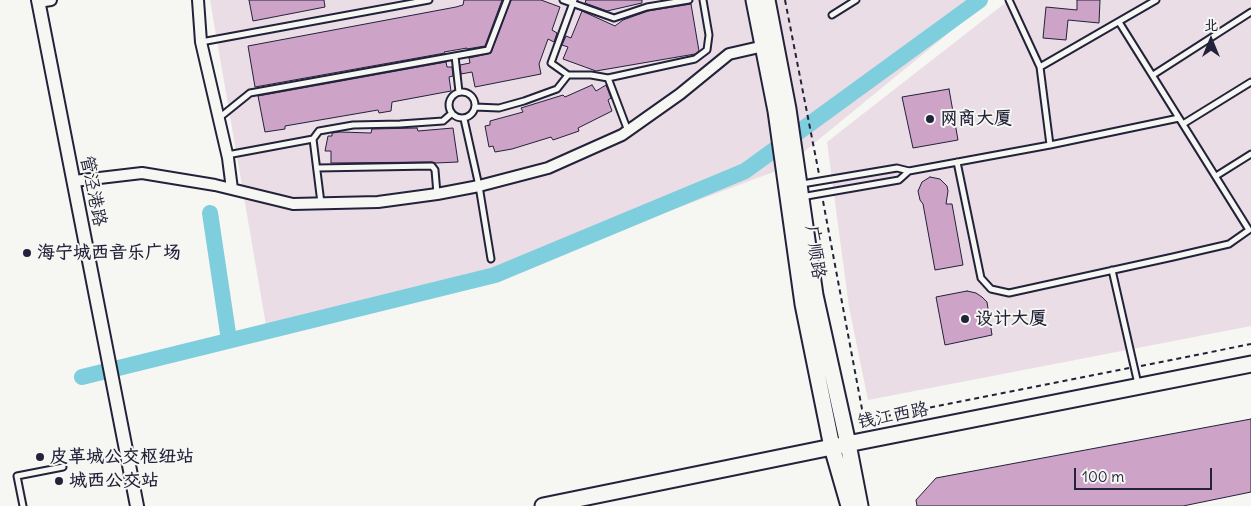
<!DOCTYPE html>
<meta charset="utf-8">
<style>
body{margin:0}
#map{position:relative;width:1251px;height:506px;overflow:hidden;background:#f6f6f2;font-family:Delius,"LXGW WenKai TC",sans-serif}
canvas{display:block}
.north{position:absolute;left:1186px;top:15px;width:50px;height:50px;-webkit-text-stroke:4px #f6f6f2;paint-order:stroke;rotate:0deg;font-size:14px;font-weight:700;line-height:20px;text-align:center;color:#22223b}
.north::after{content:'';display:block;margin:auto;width:18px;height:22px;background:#22223b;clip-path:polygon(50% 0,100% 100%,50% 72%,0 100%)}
.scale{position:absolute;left:1074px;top:468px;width:138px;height:22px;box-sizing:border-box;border:2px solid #22223b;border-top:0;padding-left:6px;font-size:15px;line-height:18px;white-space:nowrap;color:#22223b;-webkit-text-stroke:4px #f6f6f2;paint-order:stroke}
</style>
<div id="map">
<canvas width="1251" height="506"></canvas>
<div class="north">北</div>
<div class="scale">100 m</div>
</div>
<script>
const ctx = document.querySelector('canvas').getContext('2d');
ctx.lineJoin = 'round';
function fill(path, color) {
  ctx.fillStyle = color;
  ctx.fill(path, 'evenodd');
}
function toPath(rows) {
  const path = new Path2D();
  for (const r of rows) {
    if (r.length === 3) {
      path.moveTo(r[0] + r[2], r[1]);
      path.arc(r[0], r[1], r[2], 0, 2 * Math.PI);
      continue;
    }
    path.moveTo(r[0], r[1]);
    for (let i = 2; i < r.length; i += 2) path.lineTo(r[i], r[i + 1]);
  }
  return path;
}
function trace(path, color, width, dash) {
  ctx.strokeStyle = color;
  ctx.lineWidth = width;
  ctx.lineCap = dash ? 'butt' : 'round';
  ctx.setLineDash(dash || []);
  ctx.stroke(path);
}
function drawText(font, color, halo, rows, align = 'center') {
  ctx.font = font + ' Delius,"LXGW WenKai TC",sans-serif';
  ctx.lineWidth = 4;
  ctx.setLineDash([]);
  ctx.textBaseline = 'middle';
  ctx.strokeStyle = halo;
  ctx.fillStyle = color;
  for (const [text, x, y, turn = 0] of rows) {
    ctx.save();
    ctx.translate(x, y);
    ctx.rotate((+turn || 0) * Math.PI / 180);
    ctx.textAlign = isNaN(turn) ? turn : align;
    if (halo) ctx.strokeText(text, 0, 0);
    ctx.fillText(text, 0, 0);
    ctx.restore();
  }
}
const built = toPath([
 [210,0,989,0,784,168,504,273,266,325],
 [1009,0,1251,0,1251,326,868,400,849,307,827,142]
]);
const river = toPath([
 [210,213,229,340],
 [82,377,495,275,745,171,980,0]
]);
const building = toPath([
 [249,0,324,0,325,7,253,21,249,0],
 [464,0,502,0,485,46,467,49,467,48,444,52,445,53,255,87,248,46,456,7,463,5,464,0],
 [511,0,541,0,560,7,552,30,557,33,554,42,548,39,539,64,541,74,475,87,472,72,461,74,460,65,470,63,469,58,491,53,511,0],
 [586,0,642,0,642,3,607,11,585,3,586,0],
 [1077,0,1100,0,1099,23,1068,20,1066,40,1043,38,1046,7,1077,10,1077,0],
 [691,4,699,51,695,54,596,71,563,59,568,47,562,45,566,36,571,38,582,11,615,26,623,20,648,11,691,4],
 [446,62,447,67,452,67,453,76,449,77,451,91,392,102,391,111,379,113,378,110,285,126,285,129,265,132,258,96,446,62],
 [592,85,596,91,606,85,611,98,608,100,612,111,578,128,579,131,553,140,551,137,512,149,495,152,493,146,489,147,485,126,490,125,490,121,523,112,521,108,563,95,565,97,592,85],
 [949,89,958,140,913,148,902,97,949,89],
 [417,128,418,131,453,128,458,162,436,163,432,162,331,163,331,151,325,151,328,136,332,136,332,133,340,132,371,133,372,129,417,128],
 [930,177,940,179,947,186,948,191,946,204,952,204,963,265,935,270,923,204,920,200,918,191,922,182,930,177],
 [967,291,976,293,982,297,987,302,992,335,945,345,936,297,967,291],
 [1251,419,1251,492,1183,506,917,506,916,500,936,478,1251,419]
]);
const path = toPath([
 [785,0,819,174],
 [823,201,862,409,867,420,1129,368],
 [1141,366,1251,344]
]);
const service = toPath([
 [563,0,614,18,647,7,689,0],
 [574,0,551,63,568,75,591,75,608,78,628,131],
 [1009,0,1040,67,1050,145],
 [832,15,856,0],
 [201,42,429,0],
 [455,56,459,92],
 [1040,67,1156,0],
 [1153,75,1251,12],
 [608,78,695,59,707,50,709,35,703,0],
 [462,105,13],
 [475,107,499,108,524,101,557,89,568,75],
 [219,118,250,93,488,50,507,0],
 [464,119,479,186,491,259],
 [1183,124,1251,82],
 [313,139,321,203],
 [227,155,313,139,319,131,353,125,400,124,443,121,451,114],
 [957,162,981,278,991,289,1009,293,1173,257,1229,244,1249,230,1119,22],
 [317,168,432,166,435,170,437,194],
 [1216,176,1251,154],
 [802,184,897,168,909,171,1050,145,1179,118],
 [801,197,899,180,909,171],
 [1112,270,1138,384],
 [23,506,17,476,63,467]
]);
const minor = toPath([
 [198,0,201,42,228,158,232,189],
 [38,2,51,0],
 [74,181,142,173,215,185,293,204,378,202,437,194,479,186,548,168,622,135,680,94,729,54,764,46]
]);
const tertiary = toPath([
 [38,0,137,506]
]);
const secondary = toPath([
 [754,0,776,111,803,304,832,447,849,506],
 [767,0,788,109,815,295,848,444,860,506],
 [543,506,832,447,1251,364]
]);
const markers = [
 [930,119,5,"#22223b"],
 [27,253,5,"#22223b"],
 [965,319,5,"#22223b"],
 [40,457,5,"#22223b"],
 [59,481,5,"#22223b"]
];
const poiNames = [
 ["网商大厦",940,119],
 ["海宁城西音乐广场",37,253],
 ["设计大厦",975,319],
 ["皮革城公交枢纽站",50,457],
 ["城西公交站",69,481]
];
const streetNames = [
 ["管泾港路",93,191,79],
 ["广顺路",815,252,82],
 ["钱江西路",893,416,-11]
];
fill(built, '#eadde5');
trace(river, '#7fcedd', 16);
fill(building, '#cda3c8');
trace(building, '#22223b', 1);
trace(service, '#22223b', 9);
trace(minor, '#22223b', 14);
trace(tertiary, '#22223b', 16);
trace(secondary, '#22223b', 19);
trace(path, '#22223b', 2, [5, 4]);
trace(service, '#f6f6f2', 5);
trace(minor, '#f6f6f2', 10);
trace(tertiary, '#f6f6f2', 12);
trace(secondary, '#f6f6f2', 15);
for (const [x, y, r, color] of markers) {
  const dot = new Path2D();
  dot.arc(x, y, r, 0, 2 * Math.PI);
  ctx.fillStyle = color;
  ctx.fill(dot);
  trace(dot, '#f6f6f2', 2);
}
drawText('bold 18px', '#22223b', '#f6f6f2', poiNames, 'left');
drawText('18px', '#22223b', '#f6f6f2', streetNames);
</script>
